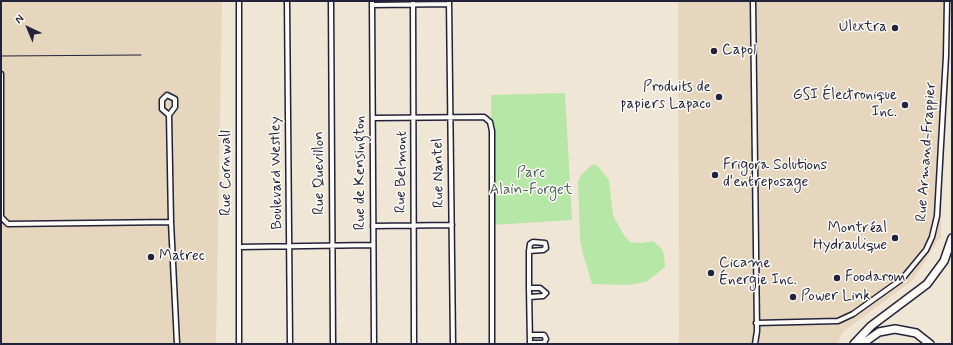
<!DOCTYPE html>
<meta charset="utf-8">
<style>
body{margin:0}
#map{position:relative;width:953px;height:345px;overflow:hidden;background:#f0e6d5;font-family:Mynerve,sans-serif}
canvas{display:block}
.frame{position:absolute;inset:0;border:2px solid #22223b;pointer-events:none}
.north{position:absolute;left:8px;top:8px;width:40px;height:40px;-webkit-text-stroke:3px #fdfcf7;paint-order:stroke;rotate:316deg;font-size:11px;font-weight:700;line-height:16px;text-align:center;color:#22223b}
.north::after{content:'';display:block;margin:auto;width:14px;height:18px;background:#22223b;clip-path:polygon(50% 0,100% 100%,50% 72%,0 100%)}
</style>
<div id="map">
<canvas width="953" height="345"></canvas>
<div class="frame"></div>
<div class="north">N</div>
</div>
<script>
const ctx = document.querySelector('canvas').getContext('2d');
ctx.lineJoin = 'round';
function fill(path, color) {
  ctx.fillStyle = color;
  ctx.fill(path, 'evenodd');
}
function toPath(rows) {
  const path = new Path2D();
  for (const r of rows) {
    path.moveTo(r[0], r[1]);
    for (let i = 2; i < r.length; i += 2) path.lineTo(r[i], r[i + 1]);
  }
  return path;
}
function trace(path, color, width, dash) {
  ctx.strokeStyle = color;
  ctx.lineWidth = width;
  ctx.lineCap = dash ? 'butt' : 'round';
  ctx.setLineDash(dash || []);
  ctx.stroke(path);
}
function drawText(font, color, halo, rows, align = 'center') {
  ctx.font = font + ' Mynerve,sans-serif';
  ctx.lineWidth = 3;
  ctx.setLineDash([]);
  ctx.textBaseline = 'middle';
  ctx.strokeStyle = halo;
  ctx.fillStyle = color;
  for (const [text, x, y, turn = 0] of rows) {
    ctx.save();
    ctx.translate(x, y);
    ctx.rotate((+turn || 0) * Math.PI / 180);
    ctx.textAlign = isNaN(turn) ? turn : align;
    if (halo) ctx.strokeText(text, 0, 0);
    ctx.fillText(text, 0, 0);
    ctx.restore();
  }
}
const built = toPath([
 [1,1,222,1,216,344,1,344],
 [678,1,945,1,941,236,913,280,843,332,837,344,679,344]
]);
const green = toPath([
 [565,93,572,220,492,225,491,95],
 [593,164,598,166,609,180,613,215,623,234,630,242,641,243,653,241,662,249,664,255,665,267,646,282,627,285,592,284,583,254,580,240,578,182,581,175]
]);
const minor = toPath([
 [239,1,239,344],
 [287,1,290,344],
 [331,1,333,344],
 [372,1,374,344],
 [413,1,414,344],
 [449,1,453,344],
 [753,1,757,331,755,344],
 [373,5,449,4],
 [1,74,1,217],
 [169,115,162,109,162,100,167,95,175,99,175,107,169,115,171,222,177,344],
 [373,118,484,117,490,122,492,131,492,344],
 [1,217,8,224,171,222],
 [373,226,452,225],
 [239,247,373,245],
 [529,251,543,250,546,248,545,243,533,242,530,244,529,251,529,288,530,344],
 [529,288,540,288,546,293,543,296,530,297],
 [756,323,838,321,853,314,902,279,926,250,932,237,937,216,946,56,947,1],
 [530,335,544,335,546,339,544,343,530,343]
]);
const motorway = toPath([
 [854,344,871,326,927,284,944,261,952,238],
 [862,344,879,332,895,329,916,333,930,344]
]);
const rail = toPath([
 [1,56,141,55]
]);
const markers = [
 [895,28,4,"#22223b"],
 [714,51,4,"#22223b"],
 [719,97,4,"#22223b"],
 [905,105,4,"#22223b"],
 [715,175,4,"#22223b"],
 [895,238,4,"#22223b"],
 [151,257,4,"#22223b"],
 [711,273,4,"#22223b"],
 [837,278,4,"#22223b"],
 [793,297,4,"#22223b"]
];
const poiNames = [
 ["Ulextra",887,28,"right"],
 ["Capol",722,51],
 ["Produits de",711,88,"right"],
 ["papiers Lapaco",711,105,"right"],
 ["GSI Électronique",897,96,"right"],
 ["Inc.",897,113,"right"],
 ["Frigora Solutions",723,166],
 ["d'entreposage",723,183],
 ["Montréal",887,229,"right"],
 ["Hydraulique",887,246,"right"],
 ["Matrec",159,257],
 ["Cicame",719,264],
 ["Énergie Inc.",719,281],
 ["Foodarom",845,278],
 ["Power Link",801,297]
];
const streetNames = [
 ["Rue Armand-Frappier",927,152,-86],
 ["Rue Belmont",402,172,-89],
 ["Rue Cornwall",227,173,-90],
 ["Boulevard Westley",277,173,-91],
 ["Rue Quevillon",320,173,-90],
 ["Rue de Kensington",361,173,-90],
 ["Rue Nantel",439,173,-91]
];
const parkNames = [
 ["Parc",531,174],
 ["Alain-Forget",531,191]
];
fill(built, '#e6d6bd');
fill(green, '#b7e7a6');
trace(minor, '#22223b', 7);
trace(motorway, '#22223b', 10);
trace(minor, '#fdfcf7', 4);
trace(motorway, '#fdfcf7', 7);
trace(rail, '#22223b', 1);
for (const [x, y, r, color] of markers) {
  const dot = new Path2D();
  dot.arc(x, y, r, 0, 2 * Math.PI);
  ctx.fillStyle = color;
  ctx.fill(dot);
  trace(dot, '#fdfcf7', 1.5);
}
drawText('15px', '#22223b', '#fdfcf7', poiNames, 'left');
drawText('15px', '#22223b', '#fdfcf7', streetNames);
drawText('15px', '#4f5d5b', '#fdfcf7', parkNames);
</script>
